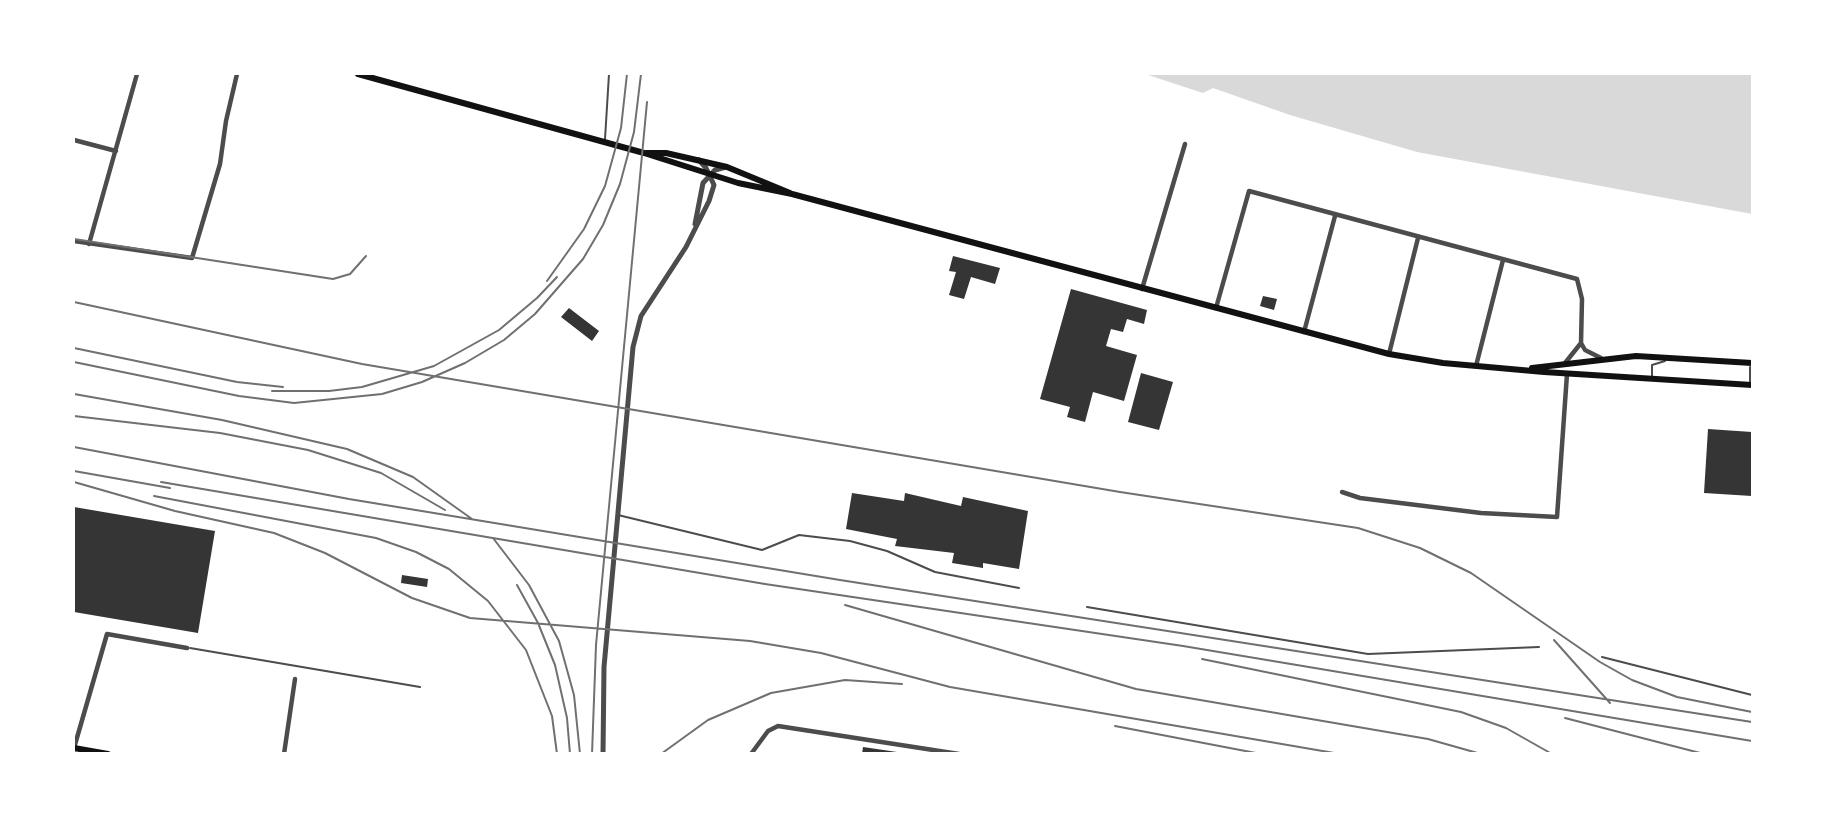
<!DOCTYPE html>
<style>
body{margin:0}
#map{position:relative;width:1826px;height:827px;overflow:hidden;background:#fff;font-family:"Alegreya Sans",sans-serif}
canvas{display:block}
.frame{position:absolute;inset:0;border:75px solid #fff;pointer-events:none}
</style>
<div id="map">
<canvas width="1826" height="827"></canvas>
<div class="frame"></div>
</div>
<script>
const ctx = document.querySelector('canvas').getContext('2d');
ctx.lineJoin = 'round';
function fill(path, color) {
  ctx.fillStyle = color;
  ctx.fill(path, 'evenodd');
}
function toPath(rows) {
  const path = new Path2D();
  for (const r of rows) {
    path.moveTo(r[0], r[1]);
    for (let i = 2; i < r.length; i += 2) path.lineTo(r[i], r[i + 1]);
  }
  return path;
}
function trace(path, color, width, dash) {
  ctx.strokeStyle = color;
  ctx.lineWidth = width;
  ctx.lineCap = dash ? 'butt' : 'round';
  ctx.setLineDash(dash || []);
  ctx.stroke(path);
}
const water = toPath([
 [1145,74,1752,74,1752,214,1417,152,1290,115,1213,88,1203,93]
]);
const building = toPath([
 [953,256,1000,268,995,284,971,277,964,299,949,295,956,272,949,271],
 [1071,289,1147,310,1144,324,1127,319,1123,332,1111,329,1106,346,1137,355,1124,401,1093,392,1085,422,1067,417,1070,407,1040,399],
 [1263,296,1277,299,1274,310,1260,306],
 [569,308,599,331,592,341,561,317],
 [1141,373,1173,382,1159,430,1128,422],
 [1708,429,1752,432,1752,496,1704,493],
 [852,493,904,501,905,493,961,506,963,497,1028,511,1019,569,983,563,983,568,952,563,954,553,895,546,897,539,846,529],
 [74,507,215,531,198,633,74,612],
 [402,575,428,579,427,587,401,583],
 [863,747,897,752,897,754,862,754]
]);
const service = toPath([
 [605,139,609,74],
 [1652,376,1652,365,1665,361],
 [1750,382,1750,367],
 [618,515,762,550,799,535,850,541,887,551,935,572,1019,588],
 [1087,607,1368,654,1539,647],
 [190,648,420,687],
 [1602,657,1752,695]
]);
const minor = toPath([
 [74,140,116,151],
 [74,241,192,258,220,164,226,121,237,74],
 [89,244,137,74],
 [1142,289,1185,144],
 [1216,308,1249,191,1577,279,1582,299,1581,343,1585,350,1601,358],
 [1304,332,1335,216],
 [1389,354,1418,238],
 [1565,363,1581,343],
 [1476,366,1503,260],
 [1342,492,1360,498,1481,513,1557,517,1567,374],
 [74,748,107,634,187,648],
 [284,754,295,679],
 [751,754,768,731,778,726,959,754]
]);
const tertiary = toPath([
 [695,224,703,183,715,170,726,167],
 [603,754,604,667,633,347,641,316,686,247,709,201,714,185,706,168,699,160]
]);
const secondary = toPath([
 [358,74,644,153,738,183,792,194,1389,354,1443,363,1544,372,1752,385],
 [646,153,666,153,727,167,790,193],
 [1532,368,1636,356,1752,363]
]);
const primary = toPath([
 [74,748,108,754]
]);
const tram = toPath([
 [74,239,333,279,350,274,366,256],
 [74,752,82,754]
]);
const rail = toPath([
 [547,281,584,229,605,186,621,128,627,74],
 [74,302,362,364,1120,492,1358,528,1420,548,1471,573,1600,662,1632,680,1677,697,1752,712],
 [74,348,237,382,283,387],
 [74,362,239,396,294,403,382,394,422,382,465,363,504,340,535,314,583,259,603,225,620,184,634,132,641,74],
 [272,391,329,391,362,387,434,366,499,330,537,298,557,277],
 [74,394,222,420,347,449,413,477,472,519],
 [74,416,220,433,308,450,381,473,445,510],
 [74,447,349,499,840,580,1752,722],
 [74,471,170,488],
 [74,482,175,511,274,533,325,553,412,598,470,618,750,641,821,653,950,687,1340,754],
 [161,482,765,584,1183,646,1752,741],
 [154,496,376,538,416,552,449,569,488,601,526,650,552,716,557,754],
 [493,538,529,585,559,641,574,695,580,754],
 [517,585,538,623,555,665,567,718,570,754],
 [845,605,1136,689,1428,739,1481,754],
 [1554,640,1610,703],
 [1202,659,1461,712,1506,728,1552,754],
 [1565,718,1704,754],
 [1115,726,1261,754],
 [592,754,596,645,647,102],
 [661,754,708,720,771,693,845,680,902,684]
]);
fill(water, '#d9d9d9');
fill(building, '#353535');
trace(service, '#4c4c4c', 2);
trace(minor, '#4c4c4c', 4.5);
trace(tertiary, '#4c4c4c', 5);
trace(secondary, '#111', 6);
trace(primary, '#111', 6);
trace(tram, '#707070', 2);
trace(rail, '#707070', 2);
</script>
